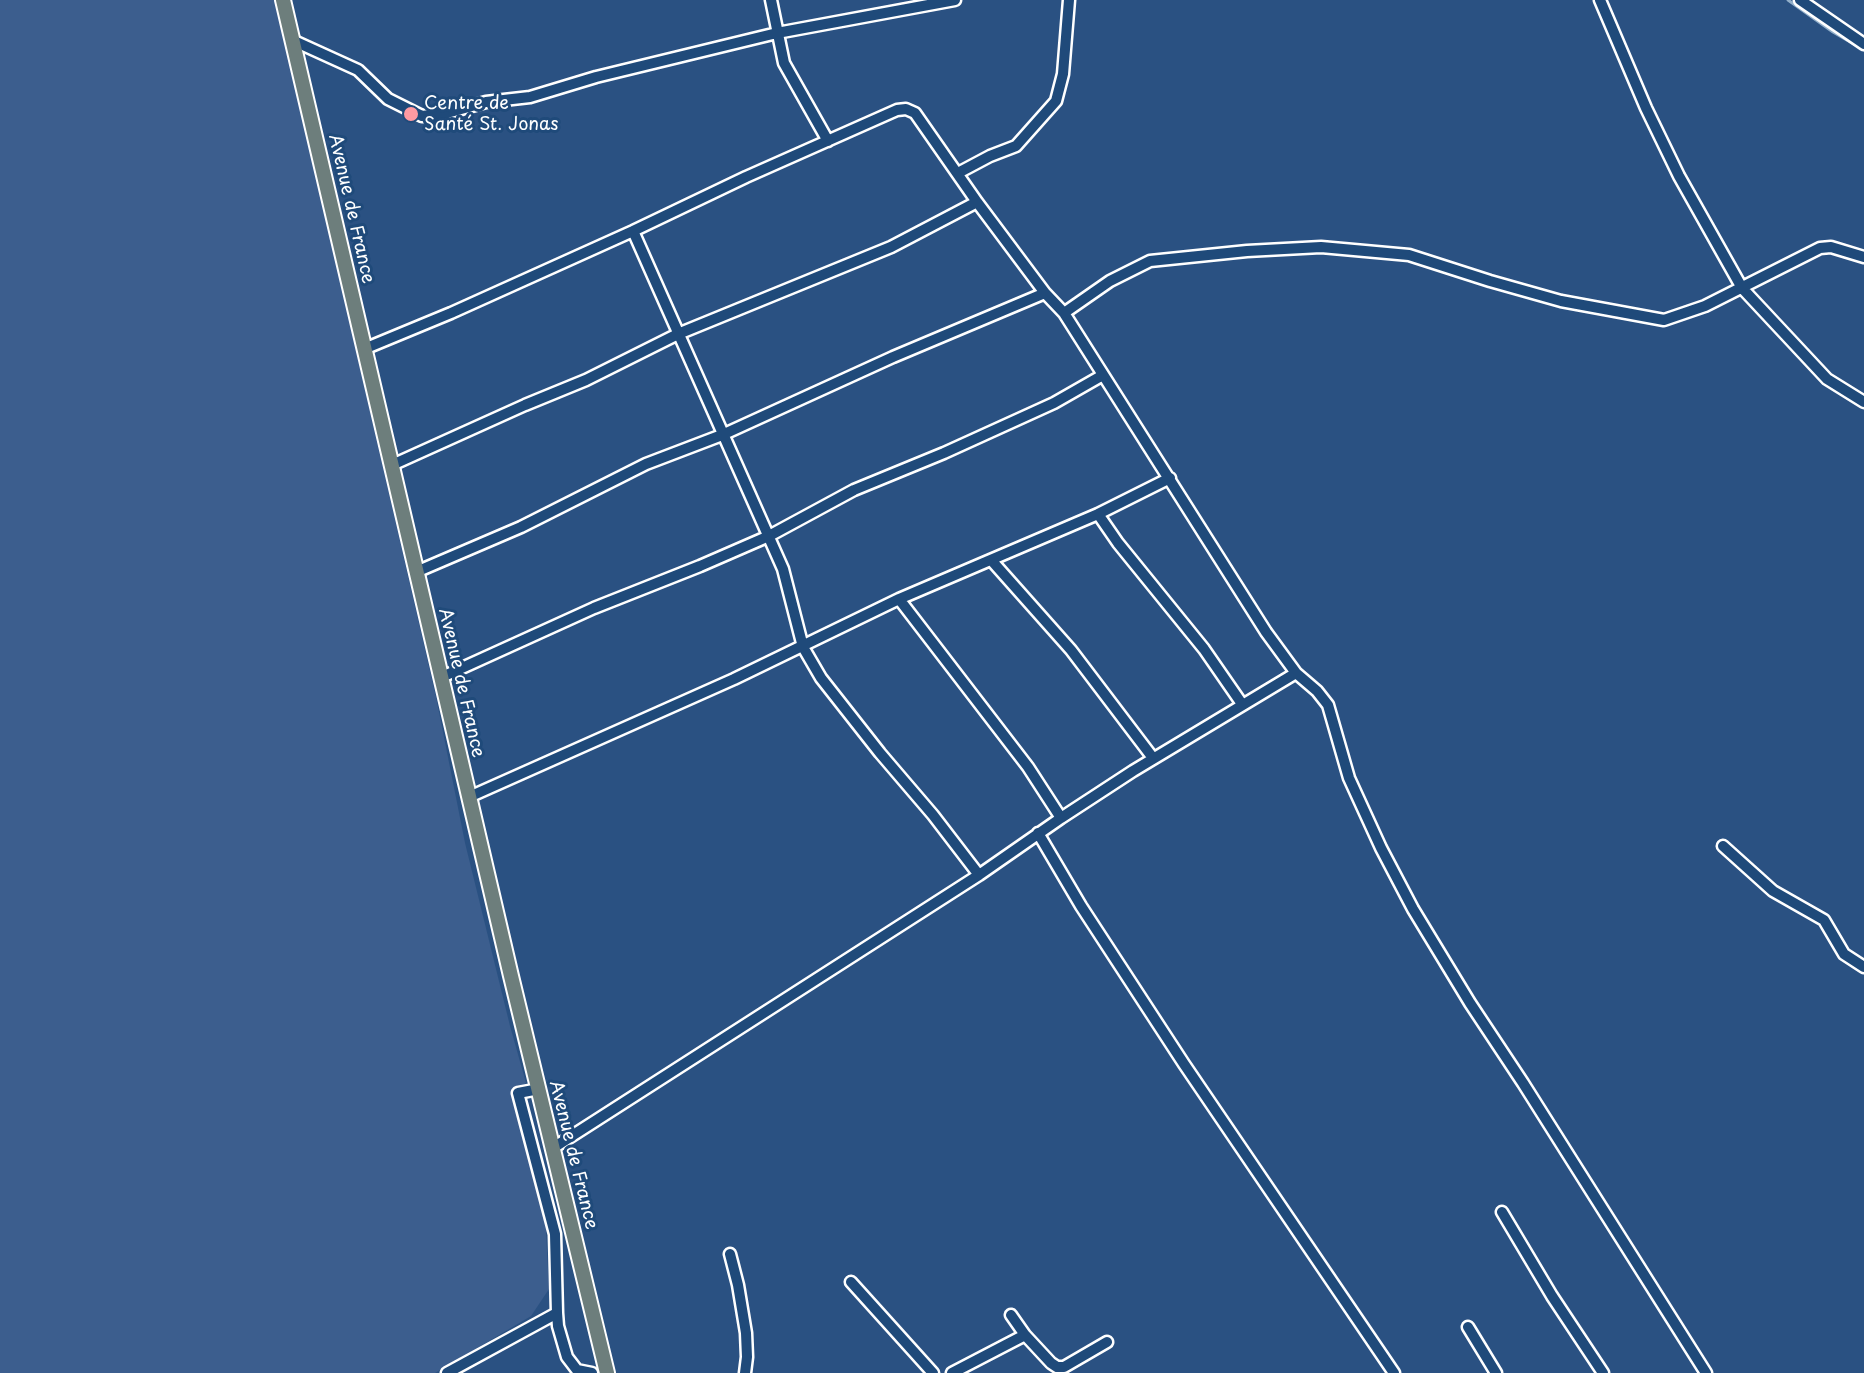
<!DOCTYPE html>
<meta charset="utf-8">
<style>
body{margin:0}
canvas{display:block;background:#2a5182}
</style>
<canvas width="1864" height="1373"></canvas>
<script>
const ctx = document.querySelector('canvas').getContext('2d');
ctx.lineJoin = 'round';
function fill(path, color) {
  ctx.fillStyle = color;
  ctx.fill(path, 'evenodd');
}
function toPath(rows) {
  const path = new Path2D();
  for (const r of rows) {
    path.moveTo(r[0], r[1]);
    for (let i = 2; i < r.length; i += 2) path.lineTo(r[i], r[i + 1]);
  }
  return path;
}
function trace(path, color, width, dash) {
  ctx.strokeStyle = color;
  ctx.lineWidth = width;
  ctx.lineCap = dash ? 'butt' : 'round';
  ctx.setLineDash(dash || []);
  ctx.stroke(path);
}
function drawText(font, color, halo, rows, align = 'center') {
  ctx.font = font + ' "Playpen Sans",sans-serif';
  ctx.lineWidth = 6;
  ctx.setLineDash([]);
  ctx.textBaseline = 'middle';
  ctx.strokeStyle = halo;
  ctx.fillStyle = color;
  for (const [text, x, y, turn = 0] of rows) {
    ctx.save();
    ctx.translate(x, y);
    ctx.rotate((+turn || 0) * Math.PI / 180);
    ctx.textAlign = isNaN(turn) ? turn : align;
    if (halo) ctx.strokeText(text, 0, 0);
    ctx.fillText(text, 0, 0);
    ctx.restore();
  }
}
const built = toPath([
 [0,0,278,0,361,373,436,697,465,843,510,1026,526,1083,514,1091,545,1212,549,1289,531,1316,435,1373,0,1373]
]);
const stream = toPath([
 [1788,0,1833,32,1864,50]
]);
const minor = toPath([
 [771,0,784,63,828,141],
 [1600,0,1646,108,1679,176,1742,288,1827,379,1864,402],
 [1800,0,1864,44],
 [292,40,358,70,388,99,422,116,447,113,486,102,530,97,596,77,777,33,955,0],
 [958,173,990,156,1016,146,1056,101,1063,74,1069,0],
 [633,231,783,569,803,647,821,678,880,753,933,815,979,875],
 [1064,313,1110,281,1150,261,1247,251,1321,247,1409,255,1490,281,1561,301,1664,320,1705,306,1820,248,1831,247,1864,257],
 [364,349,451,313,633,231,746,177,897,110,906,109,915,113,977,202,1045,293,1064,313,1266,632,1296,673,1317,691,1328,705,1349,778,1381,848,1413,909,1470,1003,1523,1083,1706,1373],
 [392,465,525,405,586,380,678,334,891,247,977,202],
 [1098,514,1118,543,1204,649,1242,704],
 [992,561,1071,650,1153,758],
 [416,572,521,527,646,464,722,435,893,357,1045,293],
 [899,599,1028,767,1061,818],
 [442,677,594,608,700,566,769,536,854,490,944,453,1054,403,1103,375],
 [469,797,734,679,899,599,1098,514,1170,478],
 [1038,833,1081,906,1184,1064,1394,1373],
 [1723,846,1773,891,1824,920,1844,954,1864,967],
 [553,1148,979,875,1061,818,1133,771,1296,673],
 [1502,1212,1552,1296,1603,1373],
 [730,1254,738,1285,746,1333,747,1357,745,1373],
 [851,1282,933,1373],
 [557,1313,558,1326,567,1357,577,1370,592,1373],
 [1011,1315,1025,1335,1051,1363,1057,1367,1064,1367,1107,1342],
 [1468,1327,1496,1373],
 [447,1373,557,1313,555,1234,518,1093,539,1089],
 [952,1373,1025,1335]
]);
const major = toPath([
 [283,0,511,976,607,1373]
]);
const markers = [
 [411,114,8,"#ff9aa2"]
];
const poiNames = [
 ["Centre de",424,104],
 ["Santé St. Jonas",424,125]
];
const streetNames = [
 ["Avenue de France",351,209,77],
 ["Avenue de France",461,683,77],
 ["Avenue de France",573,1155,76]
];
fill(built, '#3c5e8e');
trace(stream, '#92afca', 3);
trace(minor, '#fff', 15);
trace(major, '#fff', 18);
trace(minor, '#1f4a7a', 10);
trace(major, '#6d7e7c', 14);
for (const [x, y, r, color] of markers) {
  const dot = new Path2D();
  dot.arc(x, y, r, 0, 2 * Math.PI);
  ctx.fillStyle = color;
  ctx.fill(dot);
  trace(dot, '#1f4a7a', 2);
}
drawText('18px', '#fff', '#1f4a7a', poiNames, 'left');
drawText('18px', '#fff', '#1f4a7a', streetNames);
</script>
